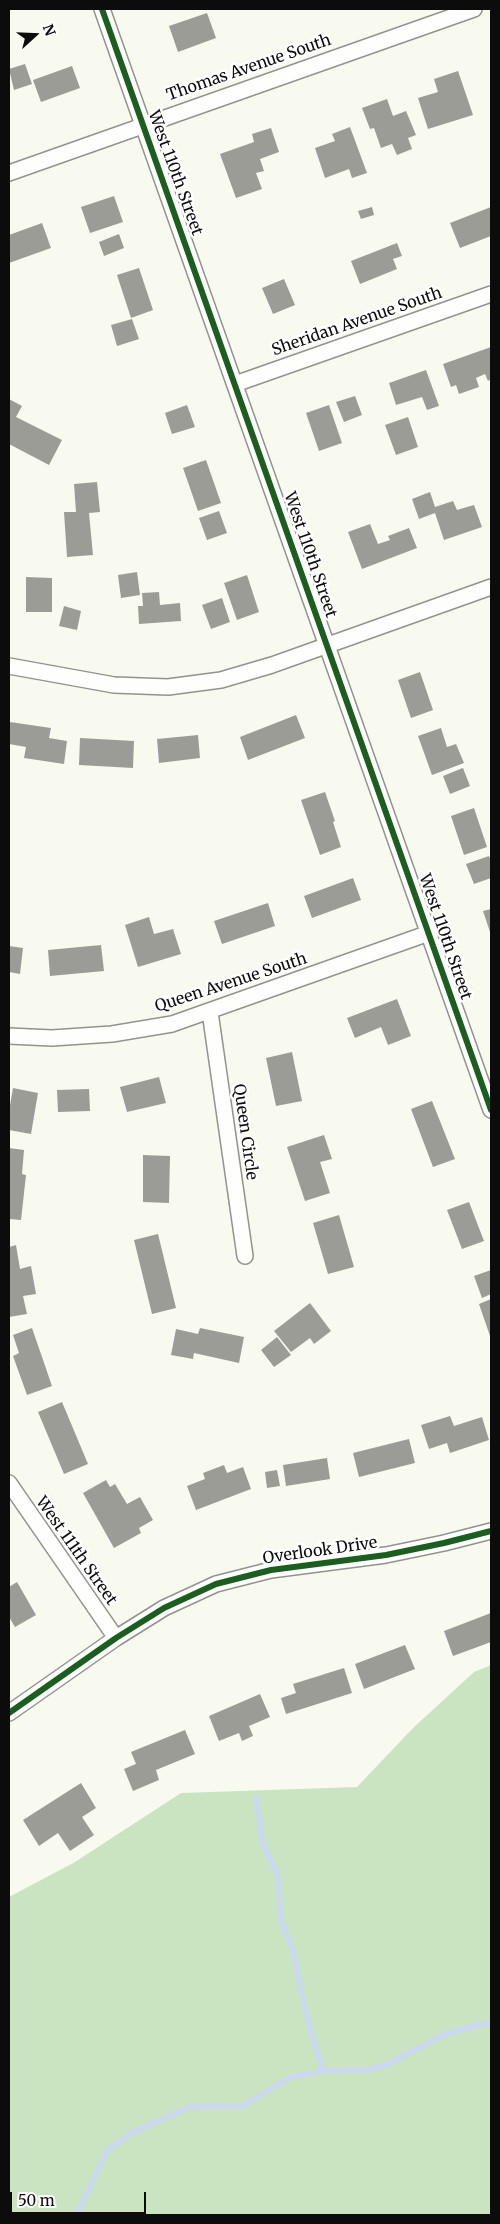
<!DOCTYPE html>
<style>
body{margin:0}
#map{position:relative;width:500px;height:2224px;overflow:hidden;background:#f8faf0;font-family:Merriweather,serif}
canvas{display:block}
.frame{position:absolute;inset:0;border:10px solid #0c0c0c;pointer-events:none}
.north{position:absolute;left:10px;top:10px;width:50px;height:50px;-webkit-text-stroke:4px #fff;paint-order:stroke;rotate:70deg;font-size:14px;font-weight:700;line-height:20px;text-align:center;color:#0c0c0c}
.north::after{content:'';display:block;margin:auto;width:18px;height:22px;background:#0c0c0c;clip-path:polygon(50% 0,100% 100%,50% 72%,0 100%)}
.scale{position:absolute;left:10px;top:2192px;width:136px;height:22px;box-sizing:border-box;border:2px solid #0c0c0c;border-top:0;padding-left:6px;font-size:15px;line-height:18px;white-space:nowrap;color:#0c0c0c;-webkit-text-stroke:4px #fff;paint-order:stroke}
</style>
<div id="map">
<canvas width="500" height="2224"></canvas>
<div class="frame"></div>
<div class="north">N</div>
<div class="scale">50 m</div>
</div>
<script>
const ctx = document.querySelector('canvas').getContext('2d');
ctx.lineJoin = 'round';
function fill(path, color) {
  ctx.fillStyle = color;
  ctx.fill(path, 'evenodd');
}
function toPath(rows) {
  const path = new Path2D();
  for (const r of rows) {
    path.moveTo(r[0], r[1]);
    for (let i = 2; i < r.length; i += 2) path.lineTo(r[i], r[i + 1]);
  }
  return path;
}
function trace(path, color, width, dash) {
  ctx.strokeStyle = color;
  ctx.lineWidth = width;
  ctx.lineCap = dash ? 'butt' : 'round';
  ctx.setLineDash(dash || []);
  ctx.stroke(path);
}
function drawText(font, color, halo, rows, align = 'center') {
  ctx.font = font + ' Merriweather,serif';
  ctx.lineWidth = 5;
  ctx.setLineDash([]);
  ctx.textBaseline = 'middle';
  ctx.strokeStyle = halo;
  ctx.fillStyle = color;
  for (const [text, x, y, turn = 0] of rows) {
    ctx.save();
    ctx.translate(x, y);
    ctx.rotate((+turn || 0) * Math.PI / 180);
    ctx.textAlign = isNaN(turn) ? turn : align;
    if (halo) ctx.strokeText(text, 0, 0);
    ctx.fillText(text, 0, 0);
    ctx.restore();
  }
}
const forest = toPath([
 [491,1665,491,2215,9,2215,9,1897,75,1862,181,1793,357,1787,413,1728,474,1672]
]);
const stream = toPath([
 [256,1797,263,1844,278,1875,281,1920,293,1951,308,2021,323,2071],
 [77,2215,107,2151,135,2131,191,2107,243,2106,289,2078,323,2071,368,2070,389,2064,446,2034,491,2022]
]);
const building = toPath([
 [207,13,216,38,178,52,169,26],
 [25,64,32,84,14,90,9,69],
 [72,66,80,88,41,102,33,80],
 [458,71,473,115,428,129,418,98,438,92,434,79],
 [387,99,393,116,406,111,416,135,408,138,412,149,397,155,392,144,381,148,374,128,370,129,362,108],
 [350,127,367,173,352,178,349,169,325,178,315,148,335,141,332,134],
 [271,128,279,152,260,159,264,171,256,173,262,189,236,198,220,154,254,142,252,134],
 [114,196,123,222,90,233,81,207],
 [372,207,374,215,361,219,358,211],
 [491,207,491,236,460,248,450,223],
 [42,223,51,248,9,263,9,235],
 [119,234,124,248,104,256,99,242],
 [397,243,402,256,393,259,397,269,360,284,351,261],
 [139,268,153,310,131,318,117,275],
 [284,279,295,305,273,314,262,288],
 [132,319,139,339,117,346,111,325],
 [491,347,491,379,488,381,485,374,476,378,479,387,459,394,456,385,451,387,443,364],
 [426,370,439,406,427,410,422,397,396,405,389,383],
 [355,396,362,415,344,422,336,402],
 [9,399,22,406,16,417,62,440,49,465,9,444],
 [187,405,195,427,172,434,165,413],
 [329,405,342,443,319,451,306,413],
 [408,417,418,447,396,455,385,425],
 [206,460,221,503,198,511,183,468],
 [97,482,100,512,89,513,93,555,67,557,64,512,76,512,74,484],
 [430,492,435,507,453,501,457,510,474,505,482,527,444,540,435,513,419,519,412,499],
 [219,511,227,533,207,540,199,518],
 [370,524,378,544,390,540,388,536,409,528,417,548,362,569,348,532],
 [137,572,140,595,121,598,118,575],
 [247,575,259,612,237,620,224,583],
 [26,577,52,578,52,612,26,612],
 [159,592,160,605,180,603,181,621,139,624,138,606,143,606,142,593],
 [222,598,230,622,211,629,202,605],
 [64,606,81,611,77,630,59,626],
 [420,672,433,710,411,718,398,680],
 [296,715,305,738,248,760,240,737],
 [10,722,51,728,49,738,67,741,64,764,24,758,26,747,9,744],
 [441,728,447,747,456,744,464,763,432,775,418,736],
 [198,735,200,758,159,763,157,739],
 [80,738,134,741,133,768,79,765],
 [463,768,470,786,450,794,443,776],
 [325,792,335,821,333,822,341,847,320,855,301,800],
 [474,808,487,847,464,855,451,816],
 [489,856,491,861,491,878,474,884,466,864],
 [353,878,361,900,312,918,304,896],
 [268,903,275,926,222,944,214,921],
 [491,909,491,935,483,911],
 [149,917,154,934,173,929,181,954,138,967,125,925],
 [101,945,104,971,50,976,48,950],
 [9,946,23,948,20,974,9,972],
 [397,999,411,1036,388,1045,381,1027,355,1038,347,1018],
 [292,1052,302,1101,276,1106,266,1058],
 [159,1077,166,1103,127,1112,120,1087],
 [13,1088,38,1093,31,1134,9,1130,9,1111],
 [89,1089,90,1111,58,1112,57,1090],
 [432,1101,455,1159,433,1167,411,1109],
 [324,1135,332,1159,320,1162,330,1193,305,1201,287,1147],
 [9,1148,24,1150,22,1174,26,1175,21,1220,9,1219],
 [143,1155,170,1156,169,1203,143,1202],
 [469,1202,484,1241,462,1249,447,1210],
 [339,1215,354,1267,328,1274,313,1223],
 [158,1234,176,1308,152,1314,134,1240],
 [16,1245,20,1269,31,1266,36,1294,23,1296,27,1314,9,1317,9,1247],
 [491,1270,491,1294,482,1298,474,1276],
 [491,1299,491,1339,479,1304],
 [310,1303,331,1331,314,1344,310,1338,291,1352,274,1331],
 [32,1328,52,1386,27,1395,13,1356,19,1353,13,1335],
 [200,1328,244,1337,239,1363,194,1353,193,1359,171,1355,176,1329,198,1334],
 [277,1337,291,1355,274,1367,261,1350],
 [62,1402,88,1464,64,1474,38,1412],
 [450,1416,454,1426,482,1417,489,1440,450,1453,447,1443,429,1449,421,1425],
 [409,1439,415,1463,359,1477,353,1453],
 [327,1458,330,1479,286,1486,283,1465],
 [224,1465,227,1473,243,1467,251,1489,196,1510,187,1486,205,1479,203,1473],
 [277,1470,280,1486,267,1488,265,1472],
 [106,1480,110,1487,115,1484,127,1504,140,1497,153,1520,139,1528,141,1533,114,1548,83,1493],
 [17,1582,36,1615,15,1627,9,1617,9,1587],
 [491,1613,491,1642,453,1656,444,1631],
 [405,1645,415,1669,364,1689,355,1664],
 [344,1668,352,1693,286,1714,281,1698,296,1693,293,1684],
 [260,1694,270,1717,249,1726,253,1736,242,1741,239,1733,219,1741,209,1716],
 [185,1730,195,1754,156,1770,159,1780,133,1791,124,1769,136,1764,131,1752],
 [81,1783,96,1808,82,1817,94,1835,70,1851,58,1833,39,1846,23,1820]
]);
const street = toPath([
 [102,9,491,1110],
 [9,173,474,9],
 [235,384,491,294],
 [9,666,114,685,168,687,221,680,272,665,491,587],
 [210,1012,245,1256],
 [9,1036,52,1038,112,1034,172,1024,429,933],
 [9,1483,116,1638],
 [9,1713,116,1638,164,1608,216,1584,271,1570,386,1555,444,1543,491,1531]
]);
const cycleway = toPath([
 [102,9,491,1110],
 [9,1713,116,1638,164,1608,216,1584,271,1570,386,1555,444,1543,491,1531]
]);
const streetNames = [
 ["Thomas Avenue South",249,68,-19],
 ["West 110th Street",175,173,70],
 ["Sheridan Avenue South",357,322,-19],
 ["West 110th Street",310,555,71],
 ["West 110th Street",445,937,71],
 ["Queen Avenue South",231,983,-18],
 ["Queen Circle",245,1132,82],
 ["West 111th Street",76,1551,55],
 ["Overlook Drive",320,1551,-8]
];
fill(forest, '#cae4c1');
trace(stream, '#cad9ef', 5.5);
fill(building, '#9c9c96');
trace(street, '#92938f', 18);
trace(street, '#fefefd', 15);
trace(cycleway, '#1b5e20', 6);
drawText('16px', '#0c0c0c', '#fff', streetNames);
</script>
